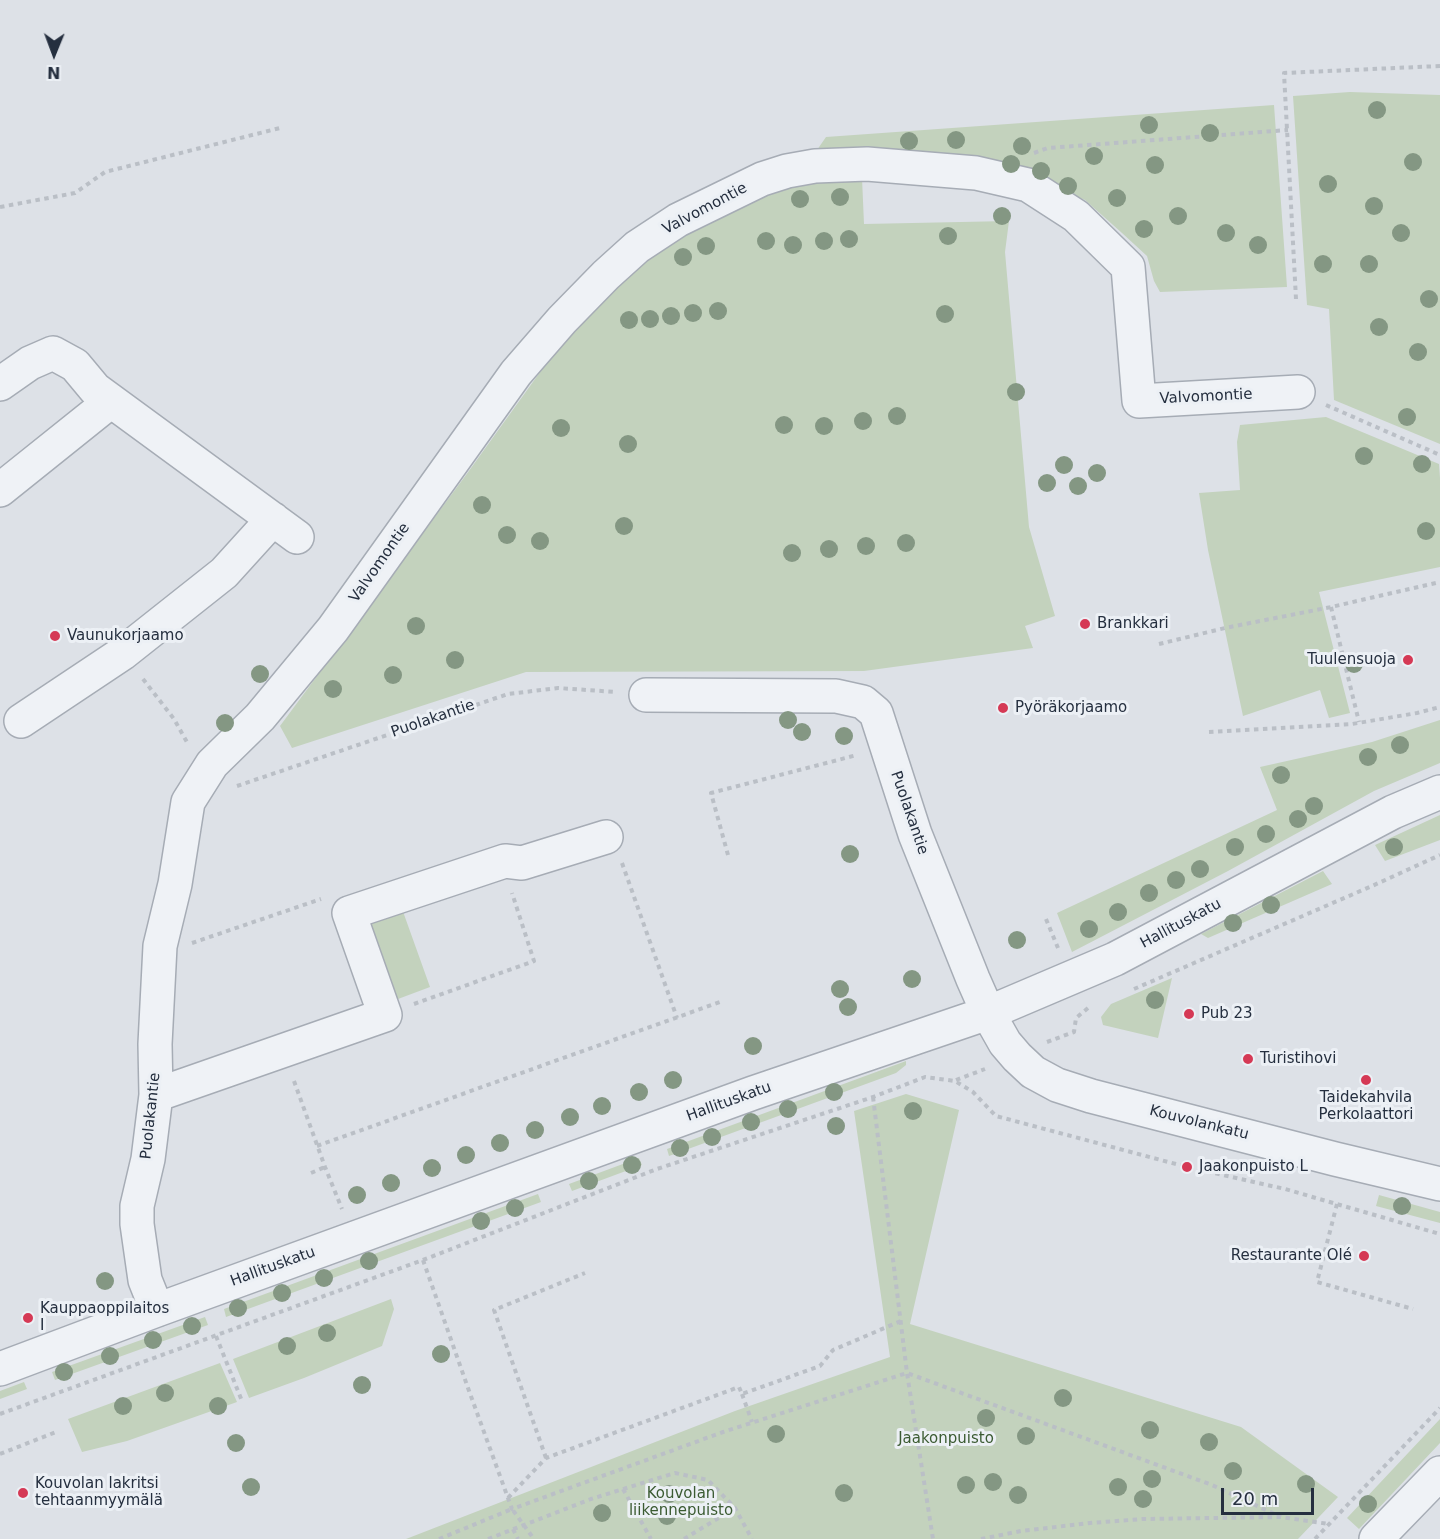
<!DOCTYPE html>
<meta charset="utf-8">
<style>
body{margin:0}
#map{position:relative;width:1440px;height:1539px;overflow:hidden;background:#dde1e7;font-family:"DejaVu Sans",sans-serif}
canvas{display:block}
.north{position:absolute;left:24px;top:24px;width:60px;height:60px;-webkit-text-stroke:4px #ecf0f5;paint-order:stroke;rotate:181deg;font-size:16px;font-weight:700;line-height:24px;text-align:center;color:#252f3f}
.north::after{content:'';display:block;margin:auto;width:21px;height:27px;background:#252f3f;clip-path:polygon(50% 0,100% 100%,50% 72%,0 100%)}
.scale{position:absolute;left:1221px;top:1488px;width:93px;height:27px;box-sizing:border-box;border:3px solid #252f3f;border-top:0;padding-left:8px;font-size:18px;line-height:21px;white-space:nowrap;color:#252f3f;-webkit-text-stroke:4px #ecf0f5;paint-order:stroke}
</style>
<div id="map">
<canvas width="1440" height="1539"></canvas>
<div class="north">N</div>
<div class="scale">20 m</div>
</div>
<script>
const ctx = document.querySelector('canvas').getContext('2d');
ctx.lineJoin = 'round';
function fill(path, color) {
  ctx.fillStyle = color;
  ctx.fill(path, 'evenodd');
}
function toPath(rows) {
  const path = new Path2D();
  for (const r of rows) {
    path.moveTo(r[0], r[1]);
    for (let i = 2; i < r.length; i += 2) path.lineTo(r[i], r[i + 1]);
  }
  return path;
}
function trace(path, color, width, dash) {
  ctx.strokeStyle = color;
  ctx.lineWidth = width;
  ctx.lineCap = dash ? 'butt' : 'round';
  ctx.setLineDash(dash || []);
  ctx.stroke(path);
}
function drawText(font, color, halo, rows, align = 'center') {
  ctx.font = font + ' "DejaVu Sans",sans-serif';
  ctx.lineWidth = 6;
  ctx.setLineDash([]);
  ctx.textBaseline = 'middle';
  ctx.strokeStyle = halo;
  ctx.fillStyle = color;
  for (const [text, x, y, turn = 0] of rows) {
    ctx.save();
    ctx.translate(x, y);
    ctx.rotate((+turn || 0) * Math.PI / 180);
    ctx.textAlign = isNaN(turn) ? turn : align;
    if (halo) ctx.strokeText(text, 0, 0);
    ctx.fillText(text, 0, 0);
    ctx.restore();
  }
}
const green = toPath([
 [1350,92,1440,95,1440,444,1334,400,1329,309,1307,305,1293,96],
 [1274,105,1287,287,1160,292,1154,281,1147,256,1122,233,1085,200,1037,179,817,150,826,137],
 [862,178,864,224,1009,221,1005,252,1029,527,1055,616,1025,626,1033,648,864,671,526,672,292,748,280,726,466,475,561,343,618,285,654,251,778,186],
 [1326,417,1439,464,1440,478,1440,567,1319,592,1350,713,1329,718,1320,690,1243,716,1208,550,1199,493,1240,490,1237,442,1240,425],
 [1440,720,1440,763,1374,791,1228,871,1072,952,1057,913,1277,810,1260,767,1372,742],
 [1440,815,1440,840,1385,861,1375,845],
 [1323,871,1332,884,1208,938,1201,934],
 [401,906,430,987,390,1002,360,921],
 [1172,978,1158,1038,1103,1025,1101,1017,1111,1004],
 [906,1061,906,1065,896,1073,669,1156,667,1149],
 [906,1094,959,1110,910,1324,1241,1427,1338,1497,1298,1539,406,1539,735,1411,890,1357,854,1111],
 [639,1158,642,1165,572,1191,569,1184],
 [538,1194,541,1202,226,1317,224,1309],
 [1379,1195,1440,1212,1440,1223,1376,1206],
 [391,1299,394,1309,382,1346,304,1378,249,1398,233,1359],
 [205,1317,208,1325,55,1380,52,1372],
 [220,1363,237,1402,127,1441,82,1452,68,1419],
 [24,1382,27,1389,0,1399,0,1391],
 [1440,1419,1440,1443,1359,1529,1347,1518]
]);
const path = toPath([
 [1034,153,1048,148,1288,130],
 [0,207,75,193,105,172,280,128],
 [1296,299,1284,73,1440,66],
 [1326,405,1440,455],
 [1331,607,1359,722],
 [1159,644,1225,628,1331,607,1440,582],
 [143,679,174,719,188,744],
 [1209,732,1352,724,1417,713,1440,707],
 [237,786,508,694,558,688,616,692],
 [728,855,711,793,857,755],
 [622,863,677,1018],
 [1046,919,1058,948],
 [192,943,321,899],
 [1134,989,1372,886,1440,855],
 [414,1004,534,961,512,893],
 [1047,1042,1074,1032,1076,1018,1088,1008],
 [956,1080,985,1069],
 [294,1081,325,1167,342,1209],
 [873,1097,907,1373,933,1539],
 [317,1146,720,1002],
 [311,1173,325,1167],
 [1337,1204,1317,1282,1413,1309],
 [423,1260,468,1388,512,1509,723,1432,907,1373,1212,1485,1281,1517],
 [216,1336,242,1401],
 [742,1394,752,1422],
 [0,1414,423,1260,657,1169,873,1097,925,1077,955,1081,973,1092,996,1116,1187,1167,1285,1189,1440,1234],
 [0,1454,56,1432],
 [546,1458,494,1310,585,1273],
 [623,1489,651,1539],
 [508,1498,546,1458,739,1387,742,1394,820,1366,833,1350,901,1321],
 [513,1529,518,1539],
 [439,1539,512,1509,534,1539],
 [488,1539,591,1499,675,1473,708,1480,735,1508,752,1539],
 [684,1539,735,1508],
 [981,1539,1021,1531,1090,1523,1143,1519,1281,1517,1329,1524],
 [1315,1539,1440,1408]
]);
const minor = toPath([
 [0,384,30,363,53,353,75,365,95,389,297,537],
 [0,490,111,401],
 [646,695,836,696,863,702,876,713,915,834,973,979,988,1013,1005,1043,1017,1057,1033,1072,1057,1085,1091,1096,1335,1159,1440,1184],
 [21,721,123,653,224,573,273,519],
 [156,1095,385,1015,349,913,505,861,522,863,606,837],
 [157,1310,145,1280,137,1224,137,1206,148,1159,156,1095,155,1044,160,946,175,884,188,802,212,764,260,717,333,629,516,373,562,320,606,275,637,247,678,220,762,179,787,171,815,166,867,164,976,173,1028,185,1076,216,1128,267,1139,401,1298,392],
 [0,1369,157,1310,753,1093,988,1013,1115,959,1393,812,1440,792],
 [1376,1539,1440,1473]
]);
const trees = [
 [1377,110],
 [1149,125],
 [1210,133],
 [956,140],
 [909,141],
 [1022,146],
 [1094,156],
 [1413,162],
 [1011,164],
 [1155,165],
 [1041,171],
 [1328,184],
 [1068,186],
 [840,197],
 [1117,198],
 [800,199],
 [1374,206],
 [1002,216],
 [1178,216],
 [1144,229],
 [1226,233],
 [1401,233],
 [948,236],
 [849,239],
 [766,241],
 [824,241],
 [793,245],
 [1258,245],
 [706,246],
 [683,257],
 [1323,264],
 [1369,264],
 [1429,299],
 [718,311],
 [693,313],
 [945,314],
 [671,316],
 [650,319],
 [629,320],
 [1379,327],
 [1418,352],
 [1016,392],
 [897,416],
 [1407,417],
 [863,421],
 [784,425],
 [824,426],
 [561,428],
 [628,444],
 [1364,456],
 [1422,464],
 [1064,465],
 [1097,473],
 [1047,483],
 [1078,486],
 [482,505],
 [624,526],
 [1426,531],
 [507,535],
 [540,541],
 [906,543],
 [866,546],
 [829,549],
 [792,553],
 [416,626],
 [455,660],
 [1354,664],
 [260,674],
 [393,675],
 [333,689],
 [788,720],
 [225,723],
 [802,732],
 [844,736],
 [1400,745],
 [1368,757],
 [1281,775],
 [1314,806],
 [1298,819],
 [1266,834],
 [1235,847],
 [1394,847],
 [850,854],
 [1200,869],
 [1176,880],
 [1149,893],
 [1271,905],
 [1118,912],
 [1233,923],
 [1089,929],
 [1017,940],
 [912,979],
 [840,989],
 [1155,1000],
 [848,1007],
 [753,1046],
 [673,1080],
 [639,1092],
 [834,1092],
 [602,1106],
 [788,1109],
 [913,1111],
 [570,1117],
 [751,1122],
 [836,1126],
 [535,1130],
 [712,1137],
 [500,1143],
 [680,1148],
 [466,1155],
 [632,1165],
 [432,1168],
 [589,1181],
 [391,1183],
 [357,1195],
 [1402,1206],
 [515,1208],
 [481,1221],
 [369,1261],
 [324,1278],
 [105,1281],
 [282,1293],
 [238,1308],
 [192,1326],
 [327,1333],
 [153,1340],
 [287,1346],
 [441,1354],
 [110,1356],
 [64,1372],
 [362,1385],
 [165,1393],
 [1063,1398],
 [123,1406],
 [218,1406],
 [986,1418],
 [1150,1430],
 [776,1434],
 [1026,1436],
 [1209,1442],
 [236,1443],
 [1233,1471],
 [1152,1479],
 [993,1482],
 [1306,1484],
 [966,1485],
 [251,1487],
 [1118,1487],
 [844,1493],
 [669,1494],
 [1018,1495],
 [1143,1499],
 [1368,1504],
 [602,1513],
 [667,1516]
];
const markers = [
 [1085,624,6,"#d53955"],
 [55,636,6,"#d53955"],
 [1408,660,6,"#d53955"],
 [1003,708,6,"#d53955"],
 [1189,1014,6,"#d53955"],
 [1248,1059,6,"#d53955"],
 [1366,1080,6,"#d53955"],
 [1187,1167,6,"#d53955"],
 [1364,1256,6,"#d53955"],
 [28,1318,6,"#d53955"],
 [23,1493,6,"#d53955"]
];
const streetNames = [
 ["Valvomontie",705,209,-28],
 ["Valvomontie",1206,397,-3],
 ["Valvomontie",380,563,-55],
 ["Puolakantie",433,719,-19],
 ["Puolakantie",909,813,71],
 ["Hallituskatu",1181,924,-28],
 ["Hallituskatu",729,1102,-20],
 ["Puolakantie",151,1116,-84],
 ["Kouvolankatu",1199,1123,14],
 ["Hallituskatu",273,1267,-20]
];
const poiNames = [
 ["Brankkari",1097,624],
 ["Vaunukorjaamo",67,636],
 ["Tuulensuoja",1396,660,"right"],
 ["Pyöräkorjaamo",1015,708],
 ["Pub 23",1201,1014],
 ["Turistihovi",1260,1059],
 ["Taidekahvila",1366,1098,"center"],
 ["Perkolaattori",1366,1115,"center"],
 ["Jaakonpuisto L",1199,1167],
 ["Restaurante Olé",1352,1256,"right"],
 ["Kauppaoppilaitos",40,1309],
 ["I",40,1326],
 ["Kouvolan lakritsi",35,1484],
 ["tehtaanmyymälä",35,1501]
];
const parkNames = [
 ["Jaakonpuisto",946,1439],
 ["Kouvolan",681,1494],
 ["liikennepuisto",681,1511]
];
fill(green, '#c3d2bd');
trace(minor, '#a6acb5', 36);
trace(path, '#babfc6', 4, [4.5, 4.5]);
trace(minor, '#eff2f6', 33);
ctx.fillStyle = '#849783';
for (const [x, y] of trees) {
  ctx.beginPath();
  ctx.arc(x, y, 9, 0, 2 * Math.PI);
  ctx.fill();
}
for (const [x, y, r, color] of markers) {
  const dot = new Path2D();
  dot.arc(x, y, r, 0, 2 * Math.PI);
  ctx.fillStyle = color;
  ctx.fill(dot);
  trace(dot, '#ecf0f5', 2);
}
drawText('15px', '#252f3f', '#ecf0f5', streetNames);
drawText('15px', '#252f3f', '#ecf0f5', poiNames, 'left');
drawText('15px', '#3b5b32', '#ecf0f5', parkNames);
</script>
